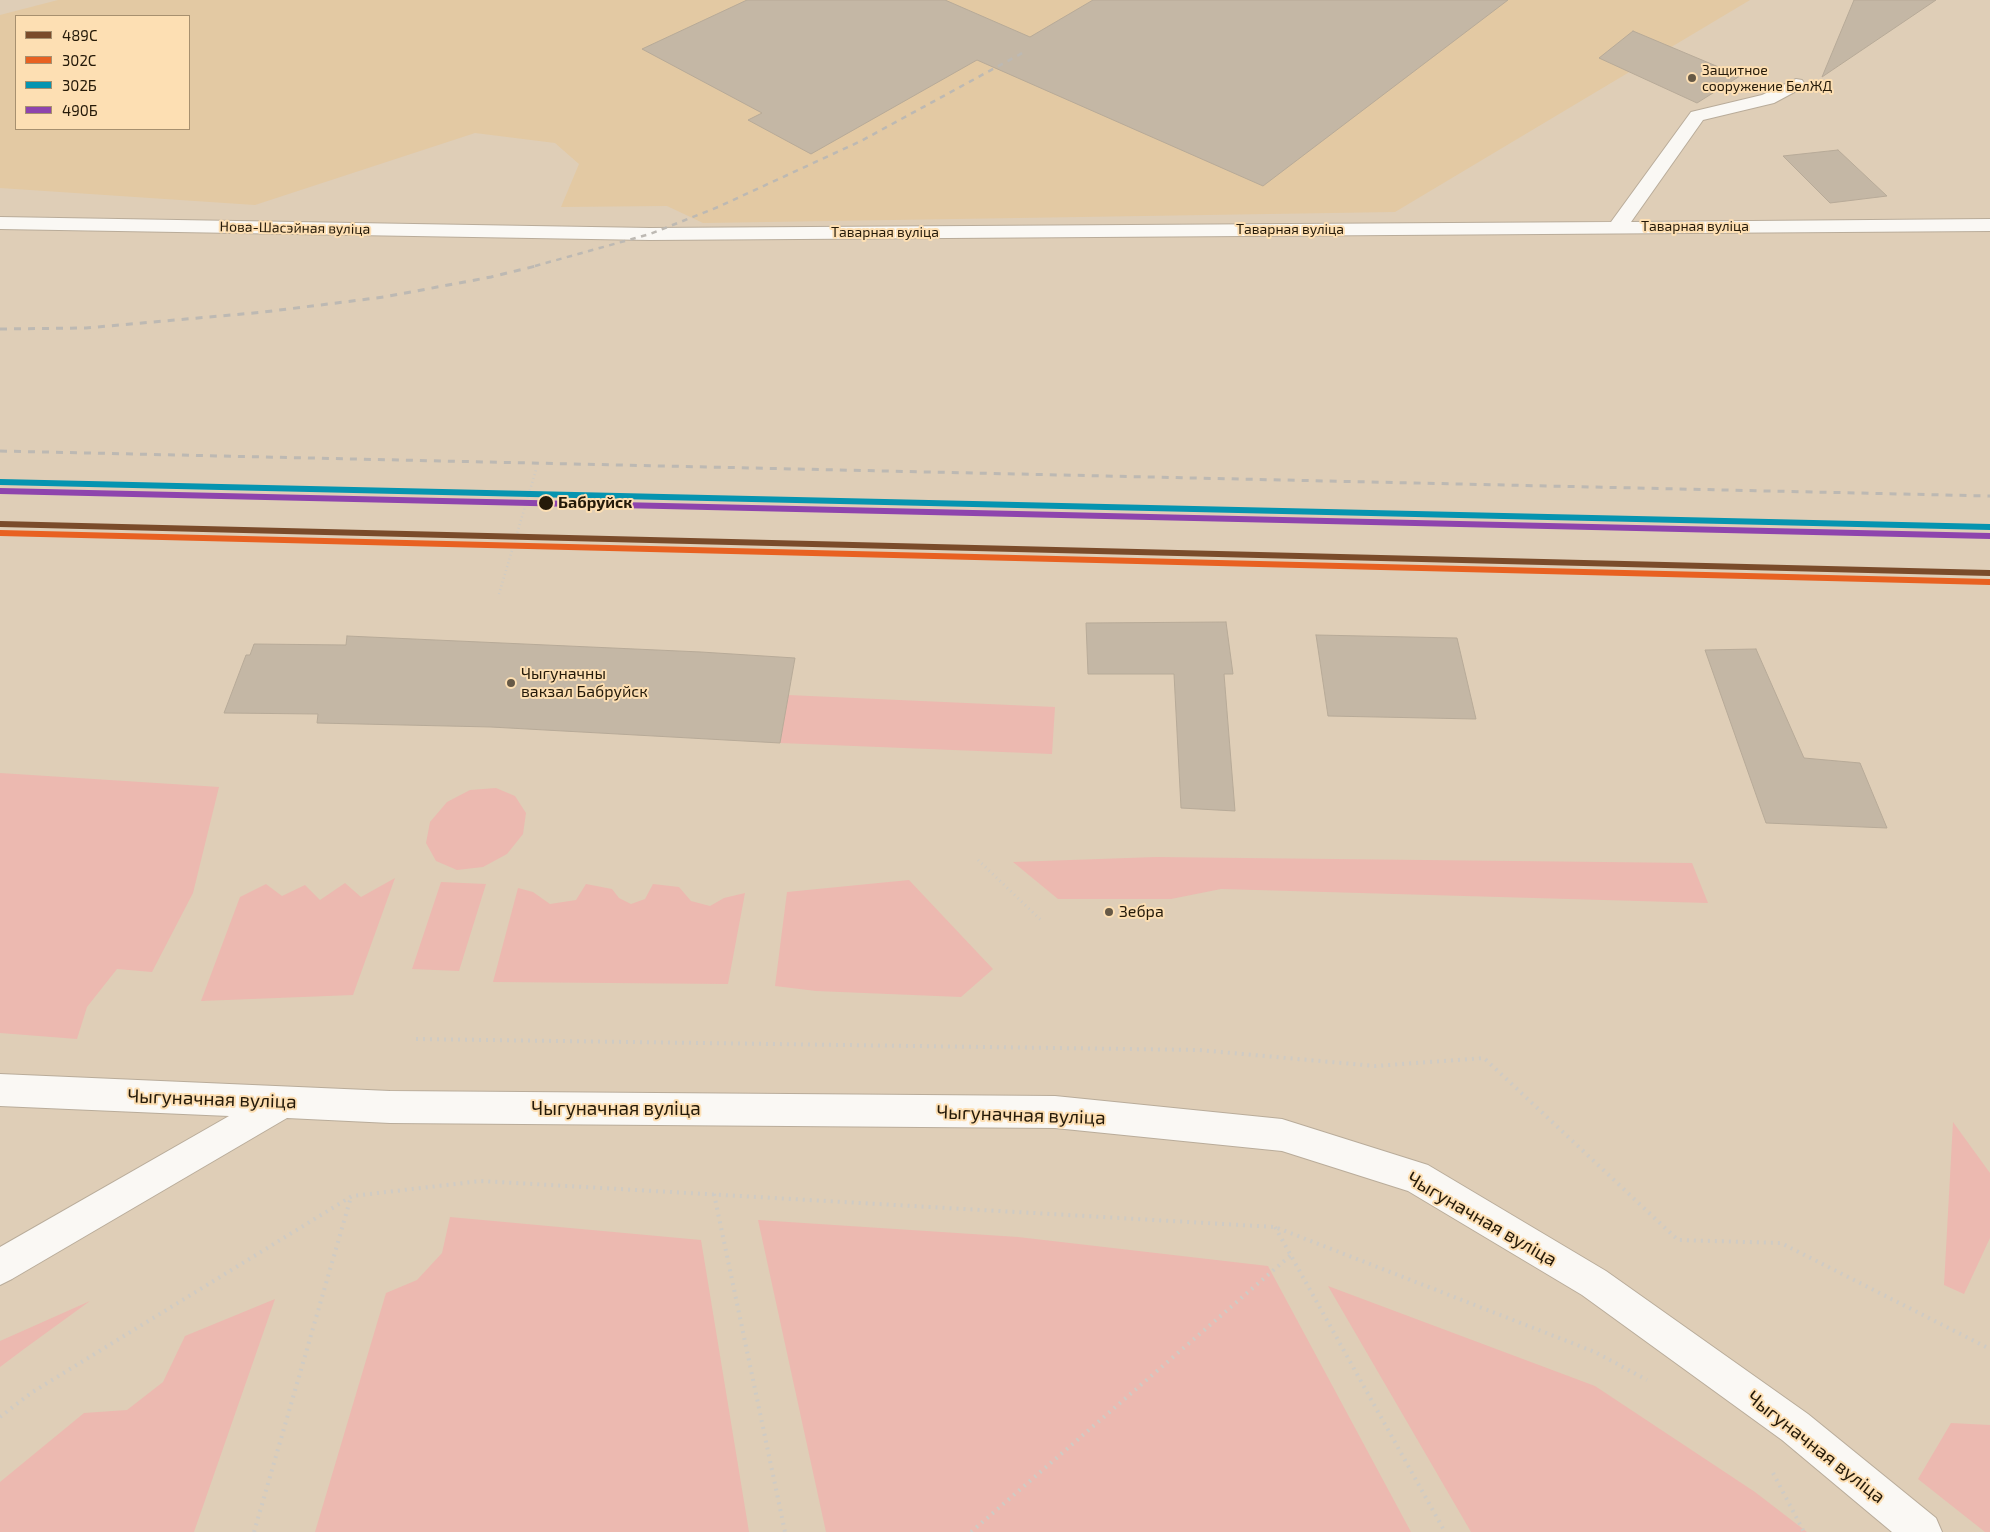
<!DOCTYPE html>
<meta charset="utf-8">
<style>
body{margin:0}
#map{position:relative;width:1990px;height:1532px;overflow:hidden;background:#dfceb7;font-family:"Exo 2",sans-serif}
canvas{display:block}
.legend{position:absolute;left:15px;top:15px;width:175px;height:115px;box-sizing:border-box;background:#fddfb3;border:1px solid #a7906f;margin:0;padding:6px 9px;list-style:none;font-size:15px;color:#251a09}
.legend li{display:flex;align-items:center;gap:10px;height:25px}
.legend b{width:25px;border:1px solid #a7906f}
</style>
<div id="map">
<canvas width="1990" height="1532"></canvas>
<ul class="legend">
<li><b style="height:6px;background:#7a4b2a"></b>489С</li>
<li><b style="height:6px;background:#e86121"></b>302С</li>
<li><b style="height:6px;background:#0694b0"></b>302Б</li>
<li><b style="height:6px;background:#8e44ad"></b>490Б</li>
</ul>
</div>
<script>
const ctx = document.querySelector('canvas').getContext('2d');
ctx.lineJoin = 'round';
function fill(path, color) {
  ctx.fillStyle = color;
  ctx.fill(path, 'evenodd');
}
function toPath(rows) {
  const path = new Path2D();
  for (const r of rows) {
    path.moveTo(r[0], r[1]);
    for (let i = 2; i < r.length; i += 2) path.lineTo(r[i], r[i + 1]);
  }
  return path;
}
function trace(path, color, width, dash) {
  ctx.strokeStyle = color;
  ctx.lineWidth = width;
  ctx.lineCap = dash ? 'butt' : 'round';
  ctx.setLineDash(dash || []);
  ctx.stroke(path);
}
function drawText(font, color, halo, rows, align = 'center') {
  ctx.font = font + ' "Exo 2",sans-serif';
  ctx.lineWidth = 4;
  ctx.setLineDash([]);
  ctx.textBaseline = 'middle';
  ctx.strokeStyle = halo;
  ctx.fillStyle = color;
  for (const [text, x, y, turn = 0] of rows) {
    ctx.save();
    ctx.translate(x, y);
    ctx.rotate((+turn || 0) * Math.PI / 180);
    ctx.textAlign = isNaN(turn) ? turn : align;
    if (halo) ctx.strokeText(text, 0, 0);
    ctx.fillText(text, 0, 0);
    ctx.restore();
  }
}
const built = toPath([
 [58,0,1750,0,1395,212,703,223,667,206,561,207,579,164,555,143,475,133,255,205,0,188,0,15],
 [16,16,189,16,189,129,16,129]
]);
const green = toPath([
 [788,695,1055,707,1052,754,780,743],
 [0,773,219,787,193,893,152,972,117,969,87,1007,77,1039,0,1033],
 [496,788,515,796,526,813,523,834,507,854,483,867,457,870,436,861,426,843,430,822,447,802,470,790],
 [1156,857,1692,863,1708,903,1221,889,1171,899,1058,899,1013,862],
 [395,878,353,995,201,1001,240,897,266,884,282,896,305,885,320,900,345,883,361,897],
 [909,880,993,969,961,997,816,991,775,986,787,892],
 [441,882,486,884,459,971,412,969],
 [586,884,612,889,619,898,631,904,645,899,653,884,679,887,691,901,710,906,724,898,745,893,728,984,493,982,518,888,533,892,550,904,576,900],
 [1953,1122,1990,1173,1990,1238,1964,1294,1944,1285],
 [450,1217,701,1240,749,1532,315,1532,386,1293,417,1280,442,1253],
 [758,1220,1018,1237,1268,1266,1411,1532,826,1532],
 [1328,1286,1595,1386,1755,1492,1807,1532,1471,1532],
 [275,1299,194,1532,0,1532,0,1482,84,1413,127,1410,163,1382,185,1336],
 [90,1301,24,1349,0,1367,0,1341],
 [1951,1423,1990,1425,1990,1532,1985,1532,1918,1479]
]);
const building = toPath([
 [747,0,945,0,1030,37,1093,0,1508,0,1263,186,977,60,811,154,748,120,762,113,642,49,747,0],
 [1854,0,1936,0,1822,77,1854,0],
 [1633,31,1740,76,1697,103,1599,58,1633,31],
 [1838,150,1887,196,1830,203,1783,156,1838,150],
 [1226,622,1233,674,1224,674,1235,811,1181,808,1174,674,1088,674,1086,623,1226,622],
 [1316,635,1457,638,1476,719,1328,716,1316,635],
 [347,636,701,652,795,658,780,743,491,727,317,723,318,714,224,713,246,655,250,655,254,644,346,645,347,636],
 [1756,649,1804,758,1860,763,1887,828,1766,823,1705,650,1756,649]
]);
const pathFar2 = toPath([
 [499,594,536,470]
]);
const pathFar1 = toPath([
 [978,860,1043,922]
]);
const path = toPath([
 [416,1039,1199,1050,1375,1066,1484,1058,1678,1240,1781,1243,1990,1349],
 [714,1194,785,1532],
 [1275,1227,1445,1532],
 [0,1417,31,1393,352,1196,481,1181,1275,1227,1595,1352,1647,1380],
 [1773,1473,1804,1532],
 [254,1532,351,1197],
 [971,1532,1291,1255]
]);
const minor = toPath([
 [1796,79,1802,80,1805,84,1802,88,1774,103,1703,120,1631,222,1990,219,1990,231,650,240,0,229,0,217,650,228,1611,222,1691,112,1762,95,1796,79],
 [0,1074,390,1091,1055,1096,1282,1119,1428,1165,1606,1271,1808,1414,1936,1518,1942,1532,1892,1532,1782,1440,1582,1295,1408,1191,1282,1151,1055,1128,390,1123,287,1118,12,1279,0,1285,0,1247,229,1116,0,1106,0,1074]
]);
const railFar1 = toPath([
 [535,266,650,234,718,207,861,141,1026,51]
]);
const rail = toPath([
 [0,329,86,328,264,312,384,297,491,277,540,265],
 [0,451,1990,496]
]);
const rail1 = toPath([
 [0,524,1990,573]
]);
const rail2 = toPath([
 [0,533,1990,582]
]);
const rail3 = toPath([
 [0,482,1990,527]
]);
const rail4 = toPath([
 [0,491,1990,536]
]);
const markers = [
 [1692,78,5,"#665946"],
 [546,503,8,"#251a09"],
 [511,683,5,"#665946"],
 [1109,912,5,"#665946"]
];
const farPoinames = [
 ["Защитное",1702,70],
 ["сооружение БелЖД",1702,86]
];
const farStreetnames = [
 ["Таварная вуліца",1695,226],
 ["Нова-Шасэйная вуліца",295,228,1],
 ["Таварная вуліца",1290,229],
 ["Таварная вуліца",885,232]
];
const stopNames = [
 ["Бабруйск",558,503]
];
const poiNames = [
 ["Чыгуначны",521,674],
 ["вакзал Бабруйск",521,692],
 ["Зебра",1119,912]
];
const nearStreetnames = [
 ["Чыгуначная вуліца",212,1099,2],
 ["Чыгуначная вуліца",616,1109],
 ["Чыгуначная вуліца",1021,1115,2],
 ["Чыгуначная вуліца",1482,1219,30],
 ["Чыгуначная вуліца",1816,1447,38]
];
fill(built, '#e3c9a3');
fill(green, '#ecb9b0');
fill(building, '#c4b7a5');
trace(building, '#b7aa98', 1);
trace(minor, '#b9ac9a', 2);
trace(pathFar2, '#cfcbc4', 2.5, [1, 3]);
trace(pathFar1, '#cfcbc4', 3, [1, 4]);
trace(path, '#cfcbc4', 4, [2, 5]);
fill(minor, '#faf8f4');
trace(railFar1, '#bdb9b3', 2.5, [5.5, 5.5]);
trace(rail, '#bdb9b3', 3, [7, 7]);
trace(rail1, '#7a4b2a', 6);
trace(rail2, '#e86121', 6);
trace(rail3, '#0694b0', 6);
trace(rail4, '#8e44ad', 6);
for (const [x, y, r, color] of markers) {
  const dot = new Path2D();
  dot.arc(x, y, r, 0, 2 * Math.PI);
  ctx.fillStyle = color;
  ctx.fill(dot);
  trace(dot, '#fddfb3', 2);
}
drawText('14px', '#251a09', '#fddfb3', farPoinames, 'left');
drawText('14px', '#251a09', '#fddfb3', farStreetnames);
drawText('bold 16px', '#251a09', '#fddfb3', stopNames, 'left');
drawText('16px', '#251a09', '#fddfb3', poiNames, 'left');
drawText('19px', '#251a09', '#fddfb3', nearStreetnames);
</script>
